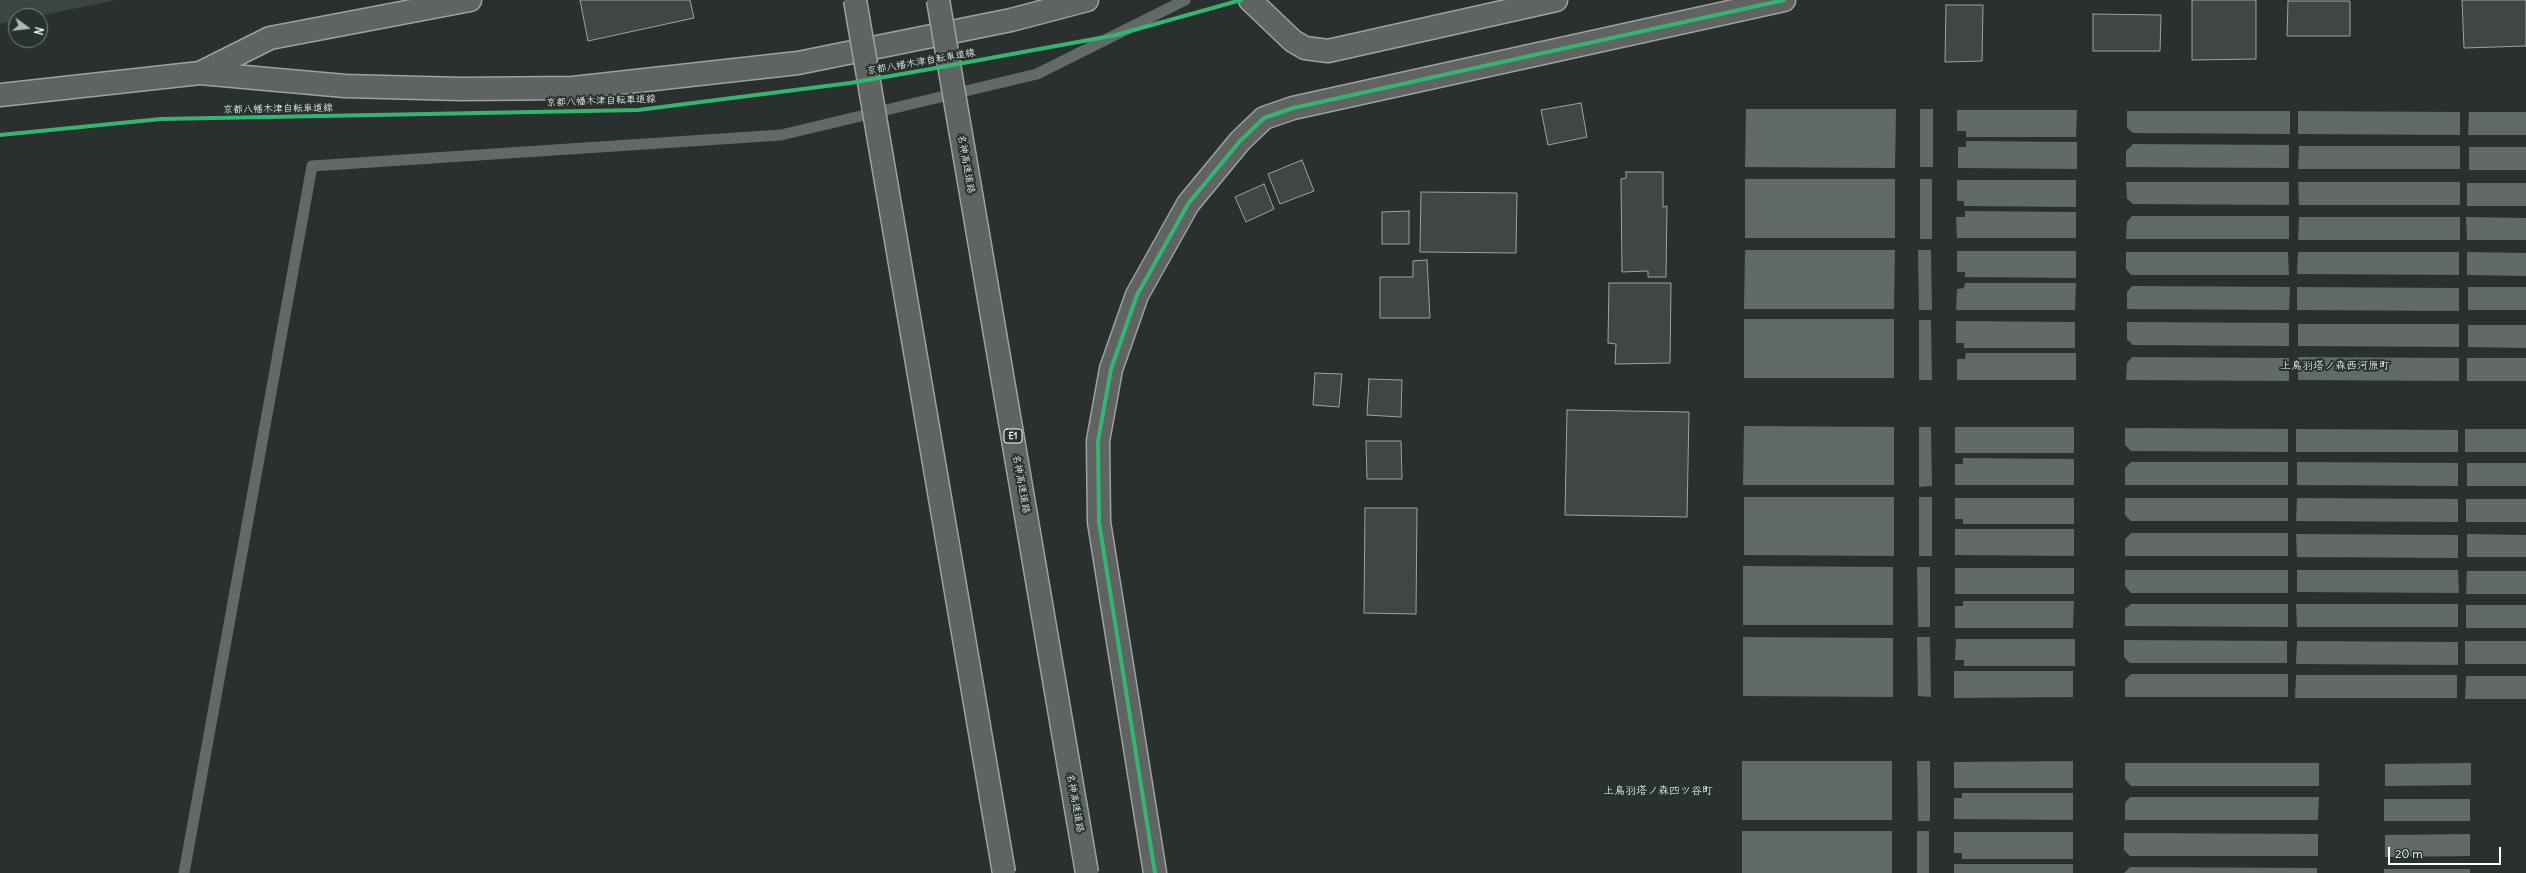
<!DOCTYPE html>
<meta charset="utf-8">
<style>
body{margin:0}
#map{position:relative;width:2526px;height:873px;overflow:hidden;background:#29302d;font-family:Delius,sans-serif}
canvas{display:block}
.north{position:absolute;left:8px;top:8px;width:40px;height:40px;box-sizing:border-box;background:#26332d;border:1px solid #7d8581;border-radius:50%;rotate:105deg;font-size:11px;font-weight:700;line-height:16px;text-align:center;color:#fff}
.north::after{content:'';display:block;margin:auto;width:14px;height:18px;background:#b4b7b6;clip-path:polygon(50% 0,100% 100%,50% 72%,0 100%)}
.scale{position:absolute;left:2388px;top:847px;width:113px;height:18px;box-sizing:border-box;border:2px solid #fff;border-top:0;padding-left:5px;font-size:12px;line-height:14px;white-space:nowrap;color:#fff;-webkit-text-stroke:3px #26332d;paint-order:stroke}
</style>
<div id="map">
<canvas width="2526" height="873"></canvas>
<div class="north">N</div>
<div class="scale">20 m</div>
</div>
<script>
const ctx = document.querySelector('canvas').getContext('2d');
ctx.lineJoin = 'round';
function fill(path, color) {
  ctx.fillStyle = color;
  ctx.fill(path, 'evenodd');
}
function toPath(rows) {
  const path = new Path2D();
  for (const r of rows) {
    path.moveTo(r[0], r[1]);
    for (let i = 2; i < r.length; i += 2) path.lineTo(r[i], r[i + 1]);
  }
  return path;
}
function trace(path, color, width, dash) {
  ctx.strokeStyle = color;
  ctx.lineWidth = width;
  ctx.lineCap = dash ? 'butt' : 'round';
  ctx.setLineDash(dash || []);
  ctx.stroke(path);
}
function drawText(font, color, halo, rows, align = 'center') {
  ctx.font = font + ' Delius,"Klee One",sans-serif';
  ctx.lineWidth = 4;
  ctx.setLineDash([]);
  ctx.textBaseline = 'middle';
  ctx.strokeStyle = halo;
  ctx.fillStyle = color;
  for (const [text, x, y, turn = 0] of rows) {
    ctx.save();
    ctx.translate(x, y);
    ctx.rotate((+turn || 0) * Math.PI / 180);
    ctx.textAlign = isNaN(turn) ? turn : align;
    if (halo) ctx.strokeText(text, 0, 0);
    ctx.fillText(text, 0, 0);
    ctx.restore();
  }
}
const green = toPath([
 [0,0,117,0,38,16,16,16,16,21,0,24]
]);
const water = toPath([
 [1746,109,1896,109,1895,168,1745,167],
 [1920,109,1933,109,1933,167,1920,167],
 [1957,110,2077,110,2076,137,1966,137,1966,131,1957,131],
 [2127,111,2290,111,2290,134,2133,133,2127,128],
 [2298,111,2460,112,2460,135,2298,134],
 [2469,112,2526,112,2526,135,2468,135],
 [1966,141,2077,142,2077,169,1958,168,1958,147,1966,147],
 [2133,144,2289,145,2289,168,2126,167,2126,151],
 [2299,146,2460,146,2460,169,2298,169],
 [2469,147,2526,147,2526,170,2469,170],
 [1745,179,1895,179,1895,238,1745,238],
 [1920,179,1932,179,1932,239,1920,239],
 [1957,180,2076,180,2076,207,1964,206,1964,201,1957,201],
 [2126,182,2289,182,2289,205,2133,204,2127,199],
 [2298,182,2460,182,2460,205,2299,205],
 [2467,183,2526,183,2526,206,2467,206],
 [1965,211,2076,212,2076,238,1957,238,1956,217,1965,217],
 [2132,216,2289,216,2289,239,2126,239,2127,222],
 [2299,217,2460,217,2460,240,2298,240],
 [2466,217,2526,218,2526,240,2467,240],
 [1745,250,1895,250,1894,309,1744,309],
 [1918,250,1931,250,1932,310,1919,310],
 [1957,251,2076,251,2076,278,1965,277,1965,272,1957,272],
 [2126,252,2288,252,2289,275,2131,275,2126,269],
 [2298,252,2459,252,2459,275,2297,274],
 [2467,252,2526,253,2526,276,2467,275],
 [1965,283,2076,283,2075,310,1956,310,1957,289,1964,288],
 [2132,286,2290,287,2289,310,2127,309,2127,292],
 [2297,287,2459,288,2459,311,2297,310],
 [2468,287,2526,287,2526,310,2468,310],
 [1744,319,1894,319,1894,378,1744,378],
 [1919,320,1931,320,1932,380,1919,380],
 [1956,321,2075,322,2075,348,1964,348,1964,343,1956,343],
 [2127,322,2289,323,2289,346,2133,345,2127,339],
 [2298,324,2459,324,2459,347,2298,346],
 [2468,325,2526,325,2526,348,2468,347],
 [1966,353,2076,353,2076,380,1957,380,1957,359,1965,359],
 [2132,357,2289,358,2289,381,2126,380,2127,363],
 [2298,357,2459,358,2459,381,2298,380],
 [2467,358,2526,358,2526,381,2467,381],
 [1744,426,1894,427,1894,485,1743,485],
 [1919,427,1931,427,1932,486,1919,487],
 [1955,427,2074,427,2074,453,1955,453],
 [2125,428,2288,429,2288,452,2131,451,2125,445],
 [2296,429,2458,430,2458,452,2296,452],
 [2465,429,2526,429,2526,452,2465,452],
 [1963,458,2074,459,2074,485,1955,485,1955,464,1963,464],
 [2131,462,2288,462,2288,485,2125,485,2125,468],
 [2297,462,2458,463,2458,486,2297,485],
 [2467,463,2526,463,2526,486,2467,486],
 [1744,497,1894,497,1894,556,1744,555],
 [1919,497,1932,497,1932,556,1919,556],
 [1955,498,2074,498,2074,524,1963,524,1963,519,1955,519],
 [2125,498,2288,498,2288,521,2131,521,2125,515],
 [2297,498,2458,499,2458,522,2296,521],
 [2466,499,2526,499,2526,522,2466,522],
 [1955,529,2074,529,2074,556,1955,555],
 [2131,533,2288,533,2288,556,2125,556,2125,539],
 [2296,534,2458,535,2458,558,2297,557],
 [2467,534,2526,535,2526,557,2467,557],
 [1743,566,1893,567,1893,625,1743,625],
 [1917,567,1930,567,1930,627,1918,627],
 [1955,568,2074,568,2074,594,1955,594],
 [2125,570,2288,570,2288,593,2131,593,2125,586],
 [2297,570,2458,570,2459,593,2297,592],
 [2467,571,2526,571,2526,594,2466,594],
 [1963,601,2074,601,2073,628,1955,628,1955,606,1963,606],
 [2131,604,2288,604,2288,627,2125,626,2125,609],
 [2296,604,2458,604,2458,627,2297,627],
 [2466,605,2526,605,2526,628,2466,628],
 [1743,637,1893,638,1893,697,1743,696],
 [1917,637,1930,637,1931,697,1918,696],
 [1956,639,2075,639,2075,666,1964,666,1964,660,1955,660],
 [2124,640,2287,641,2287,663,2130,663,2124,657],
 [2297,641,2458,642,2458,665,2296,664],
 [2465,641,2526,641,2526,664,2465,664],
 [1954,671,2073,671,2073,697,1954,698],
 [2131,674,2288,674,2288,697,2125,697,2125,680],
 [2296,675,2457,675,2457,698,2295,698],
 [2466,676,2526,676,2526,699,2465,699],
 [1742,761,1892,761,1892,820,1742,820],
 [1917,761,1930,761,1930,821,1918,821],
 [2073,761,2073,788,1954,788,1954,762],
 [2125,763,2319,763,2319,786,2131,786,2125,779],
 [2471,763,2471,785,2385,786,2385,764],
 [1962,793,2073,793,2073,820,1954,819,1954,798,1962,798],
 [2130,797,2319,797,2318,820,2125,820,2125,803],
 [2384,799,2470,799,2470,821,2384,821],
 [1742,831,1892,831,1892,873,1742,873],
 [1917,831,1929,831,1929,873,1917,873],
 [1954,832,2073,832,2073,859,1962,859,1962,853,1954,853],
 [2124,833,2318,834,2318,856,2130,856,2124,850],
 [2470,834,2470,856,2385,857,2385,835],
 [1954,864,2073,864,2073,873,1954,873],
 [2130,867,2317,868,2317,873,2124,873],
 [2384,869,2470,869,2470,873,2384,873]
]);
const stream = toPath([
 [184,873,312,166,781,135,1037,74,1185,0]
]);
const building = toPath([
 [580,0,690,0,694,18,588,41,580,0],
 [2192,0,2256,0,2256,59,2192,60,2192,0],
 [2462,0,2526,0,2526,46,2464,48,2462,0],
 [2288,1,2350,1,2350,36,2287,36,2288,1],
 [1946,5,1983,5,1982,61,1945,62,1946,5],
 [2093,14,2161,15,2160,51,2093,51,2093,14],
 [1581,103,1587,137,1548,145,1541,110,1581,103],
 [1302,160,1314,191,1280,204,1268,174,1302,160],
 [1626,172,1663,172,1663,207,1667,206,1666,277,1648,277,1648,271,1622,272,1621,179,1626,178,1626,172],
 [1264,184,1274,209,1246,222,1235,197,1264,184],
 [1421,192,1517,193,1516,253,1420,252,1421,192],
 [1409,211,1409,244,1382,244,1382,212,1409,211],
 [1427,260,1430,318,1380,318,1380,277,1413,277,1413,261,1427,260],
 [1609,283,1671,283,1670,363,1615,364,1616,344,1608,343,1609,283],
 [1315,373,1342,374,1339,407,1313,405,1315,373],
 [1369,379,1402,380,1401,417,1367,415,1369,379],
 [1567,410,1689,412,1687,517,1565,515,1567,410],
 [1366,441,1401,441,1402,479,1367,479,1366,441],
 [1365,508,1417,508,1416,614,1364,613,1365,508]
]);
const minor = toPath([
 [1250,0,1293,41,1305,48,1328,51,1556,0],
 [200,73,270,38,470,0],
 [0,95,200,73,345,86,461,89,573,88,798,63,1011,20,1087,0],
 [1155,873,1099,522,1098,441,1111,369,1137,295,1188,204,1240,141,1264,118,1293,108,1784,0]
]);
const highwayBridge = toPath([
 [855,0,1004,873],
 [938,0,1087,873]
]);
const cycleway = toPath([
 [0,135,161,119,638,110,850,83,925,70,1116,35,1241,0],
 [1155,873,1099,522,1098,441,1111,369,1137,295,1188,204,1240,141,1264,118,1293,108,1784,0]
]);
const shields = [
 [1013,436,18]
];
const shieldNames = [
 ["E1",1013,436]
];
const streetNames = [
 ["京都八幡木津自転車道線",921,62,-10],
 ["京都八幡木津自転車道線",601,101,-2],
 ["京都八幡木津自転車道線",278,109,-1],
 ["名神高速道路",966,164,80],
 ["名神高速道路",1021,484,80],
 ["名神高速道路",1075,803,80]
];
const neighbourhoodNames = [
 ["上鳥羽塔ノ森西河原町",2335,366],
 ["上鳥羽塔ノ森四ツ谷町",1658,791]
];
fill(green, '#3b4641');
fill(water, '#616a66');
trace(stream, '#616a66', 11);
fill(building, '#414644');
trace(building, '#9fa2a0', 1);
trace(minor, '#9fa2a0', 25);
trace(minor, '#5f6362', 22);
trace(highwayBridge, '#9fa2a0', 25, []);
trace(highwayBridge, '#5f6362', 22);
trace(cycleway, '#33b770', 4);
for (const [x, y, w] of shields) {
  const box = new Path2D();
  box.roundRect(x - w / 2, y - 7, w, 14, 3);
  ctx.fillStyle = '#26332d';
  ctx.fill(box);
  trace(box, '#fff', 1);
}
drawText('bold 9px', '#fff', null, shieldNames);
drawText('10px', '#fff', '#26332d', streetNames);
drawText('11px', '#fff', '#26332d', neighbourhoodNames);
</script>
